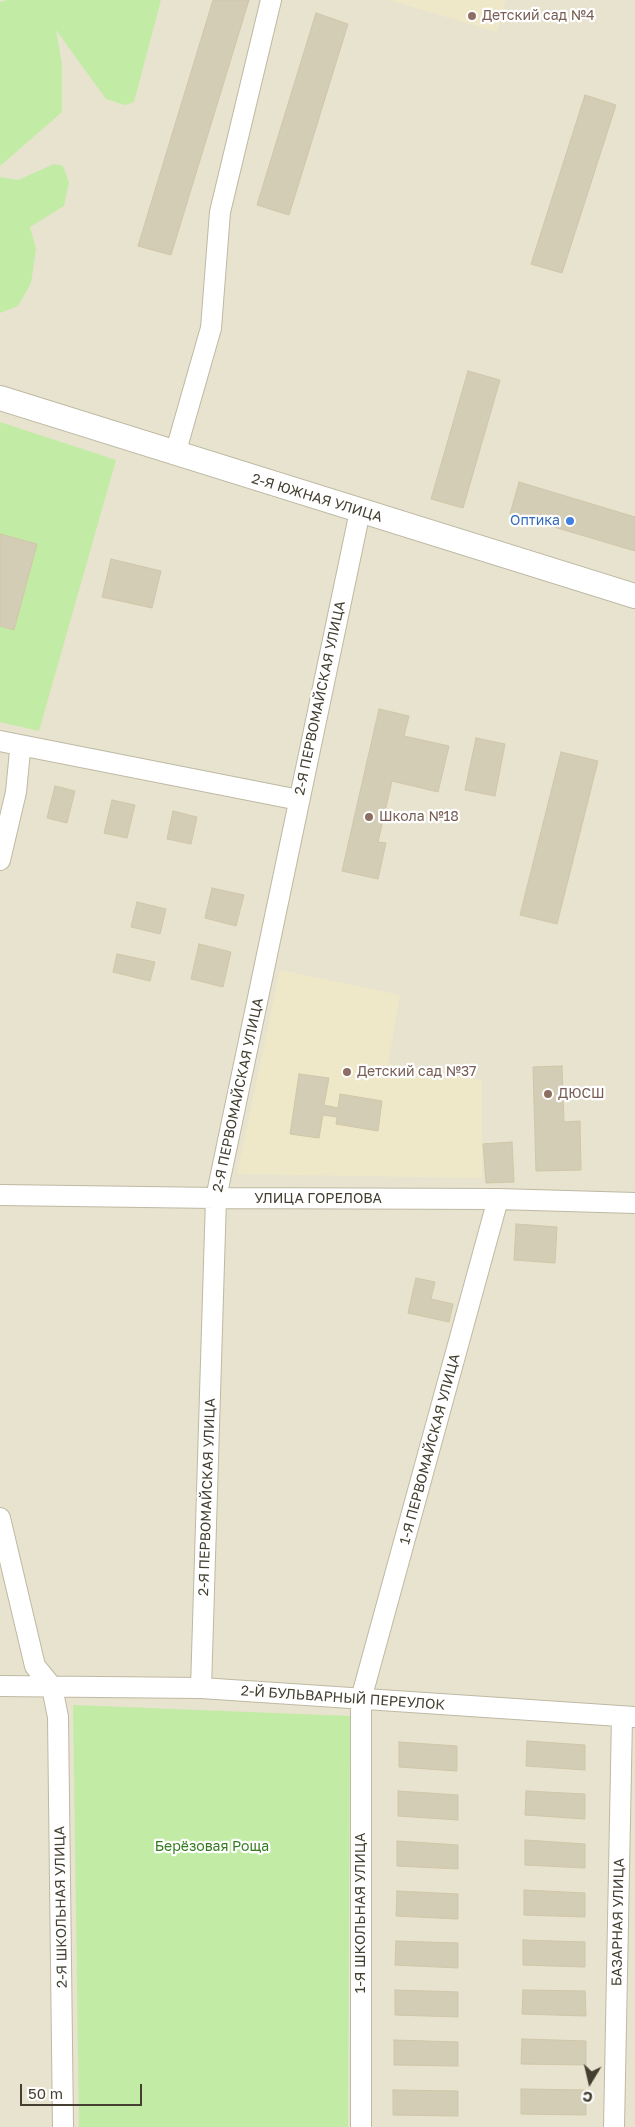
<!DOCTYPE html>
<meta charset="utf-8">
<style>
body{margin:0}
#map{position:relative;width:635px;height:2127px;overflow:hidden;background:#f3f0e1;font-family:"Golos Text",sans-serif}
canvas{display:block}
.north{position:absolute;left:565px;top:2057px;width:50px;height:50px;-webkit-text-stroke:4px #fff;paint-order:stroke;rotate:189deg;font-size:14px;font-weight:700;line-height:20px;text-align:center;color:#443f31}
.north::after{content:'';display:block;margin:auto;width:18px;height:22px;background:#443f31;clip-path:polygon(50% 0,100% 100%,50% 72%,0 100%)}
.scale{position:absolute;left:20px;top:2084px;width:122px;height:22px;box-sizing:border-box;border:2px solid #443f31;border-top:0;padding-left:6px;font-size:15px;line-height:18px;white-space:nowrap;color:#443f31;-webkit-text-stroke:4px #fff;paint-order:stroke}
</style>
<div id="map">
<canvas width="635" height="2127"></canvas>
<div class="north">С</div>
<div class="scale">50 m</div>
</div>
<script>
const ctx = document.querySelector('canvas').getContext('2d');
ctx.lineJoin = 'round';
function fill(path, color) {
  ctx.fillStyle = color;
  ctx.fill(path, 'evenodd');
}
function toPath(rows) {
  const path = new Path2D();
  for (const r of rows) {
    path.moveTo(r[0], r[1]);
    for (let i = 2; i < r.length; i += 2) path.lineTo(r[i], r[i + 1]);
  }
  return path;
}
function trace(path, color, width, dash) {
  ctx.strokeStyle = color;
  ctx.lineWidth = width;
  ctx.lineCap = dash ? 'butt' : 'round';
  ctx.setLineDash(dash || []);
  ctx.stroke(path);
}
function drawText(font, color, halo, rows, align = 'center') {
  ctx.font = font + ' "Golos Text",sans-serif';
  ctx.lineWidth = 4.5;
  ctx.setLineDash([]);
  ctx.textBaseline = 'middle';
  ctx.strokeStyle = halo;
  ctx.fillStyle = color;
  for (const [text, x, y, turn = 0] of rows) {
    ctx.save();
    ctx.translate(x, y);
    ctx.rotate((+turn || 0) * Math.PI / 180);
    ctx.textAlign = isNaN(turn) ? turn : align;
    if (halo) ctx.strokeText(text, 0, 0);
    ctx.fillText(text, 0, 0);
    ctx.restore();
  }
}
const residential = toPath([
 [0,0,635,0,635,2127,0,2127]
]);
const education = toPath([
 [389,0,506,0,497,32],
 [280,970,400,995,388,1064,482,1080,482,1178,237,1174]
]);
const green = toPath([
 [7,0,161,0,134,102,125,105,106,99,56,30,62,65,62,112,0,166,0,2],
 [54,164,63,166,69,182,64,206,30,227,36,249,31,283,18,306,0,313,0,177,18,180],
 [0,422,116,460,39,731,0,722],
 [73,1705,350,1716,348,2127,79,2127]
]);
const building = toPath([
 [213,0,249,0,171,255,138,246,213,0],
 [316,13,348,24,289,215,257,205,316,13],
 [585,95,616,105,562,273,531,264,585,95],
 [468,371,500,380,463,508,431,499,468,371],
 [519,482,635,517,635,551,510,514,519,482],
 [0,534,37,544,14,630,0,626,0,534],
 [111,559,161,571,152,608,102,597,111,559],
 [379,709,409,716,404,736,449,746,438,792,392,781,378,842,386,843,378,879,342,871,379,709],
 [476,738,505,744,495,796,465,790,476,738],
 [561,752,598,761,557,924,520,915,561,752],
 [55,786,75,791,67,823,47,818,55,786],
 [112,800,135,805,127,838,104,833,112,800],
 [173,811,197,817,191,844,167,839,173,811],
 [212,888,244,895,236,926,205,918,212,888],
 [137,902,166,909,160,934,131,927,137,902],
 [199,944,231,952,223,987,191,979,199,944],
 [117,954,155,962,150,981,113,972,117,954],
 [562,1066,564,1122,580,1121,581,1170,536,1171,533,1067,562,1066],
 [299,1074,329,1078,324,1105,338,1108,340,1094,382,1101,378,1131,336,1124,337,1117,323,1115,319,1138,290,1134,299,1074],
 [512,1142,514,1182,486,1183,483,1144,512,1142],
 [516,1224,557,1227,555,1263,514,1260,516,1224],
 [416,1278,435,1282,431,1299,453,1304,449,1322,408,1313,416,1278],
 [527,1741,585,1745,585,1770,526,1766,527,1741],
 [399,1742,457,1746,457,1771,399,1767,399,1742],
 [398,1791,458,1795,458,1820,398,1816,398,1791],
 [526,1791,585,1794,585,1819,525,1815,526,1791],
 [525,1840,585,1844,585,1868,525,1865,525,1840],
 [397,1841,458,1845,458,1869,397,1866,397,1841],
 [524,1890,585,1893,585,1917,524,1915,524,1890],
 [397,1891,458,1894,458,1919,396,1916,397,1891],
 [523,1940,585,1942,585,1967,523,1965,523,1940],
 [396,1941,458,1943,458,1968,395,1965,396,1941],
 [395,1990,458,1992,458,2017,395,2015,395,1990],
 [523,1990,585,1991,586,2016,522,2014,523,1990],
 [522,2039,586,2041,586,2065,521,2064,522,2039],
 [394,2040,458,2042,458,2066,394,2065,394,2040],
 [521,2089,586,2090,586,2115,521,2114,521,2089],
 [393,2090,458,2091,458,2116,393,2115,393,2090]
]);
const minor = toPath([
 [175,454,211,328,220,212,271,0],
 [0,741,299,800],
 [0,860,16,792,20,751,24,746],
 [0,1195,216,1198,498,1199,635,1203],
 [0,1518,35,1666,52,1687,58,1717,63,2127],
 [0,1686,201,1688,635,1717],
 [201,1688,216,1198,360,511],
 [361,2127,361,1699,498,1199],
 [614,2127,622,1717]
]);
const tertiary = toPath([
 [0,398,635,596]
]);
const markers = [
 [472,16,5,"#8d6e63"],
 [570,521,5,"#3f7fe0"],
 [369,817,5,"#8d6e63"],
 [347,1072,5,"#8d6e63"],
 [548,1094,5,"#8d6e63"]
];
const educationNames = [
 ["Детский сад №4",482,16],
 ["Школа №18",379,817],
 ["Детский сад №37",357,1072],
 ["ДЮСШ",558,1094]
];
const streetNames = [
 ["2-Я ЮЖНАЯ УЛИЦА",317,498,17],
 ["2-Я ПЕРВОМАЙСКАЯ УЛИЦА",320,698,-78],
 ["2-Я ПЕРВОМАЙСКАЯ УЛИЦА",238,1095,-78],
 ["УЛИЦА ГОРЕЛОВА",318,1199],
 ["1-Я ПЕРВОМАЙСКАЯ УЛИЦА",430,1449,-75],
 ["2-Я ПЕРВОМАЙСКАЯ УЛИЦА",207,1497,-88],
 ["2-Й БУЛЬВАРНЫЙ ПЕРЕУЛОК",343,1698,4],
 ["2-Я ШКОЛЬНАЯ УЛИЦА",61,1907,-91],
 ["1-Я ШКОЛЬНАЯ УЛИЦА",361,1913,-90],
 ["БАЗАРНАЯ УЛИЦА",618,1922,-89]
];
const shopNames = [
 ["Оптика",560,521]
];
const parkNames = [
 ["Берёзовая Роща",212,1847]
];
fill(residential, '#e7e3ce');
fill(education, '#eee8c9');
fill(green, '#c2eca5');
fill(building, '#d4cdb5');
trace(building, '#d1c6a8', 1);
trace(minor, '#beb9a3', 22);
trace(tertiary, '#beb9a3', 26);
trace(minor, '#fff', 20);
trace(tertiary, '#fff', 24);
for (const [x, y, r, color] of markers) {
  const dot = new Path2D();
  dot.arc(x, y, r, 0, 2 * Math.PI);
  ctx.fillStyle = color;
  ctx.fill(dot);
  trace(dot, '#fff', 2);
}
drawText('14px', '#785e54', '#fff', educationNames, 'left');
drawText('14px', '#443f31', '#fff', streetNames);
drawText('14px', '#366cbe', '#fff', shopNames, 'right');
drawText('14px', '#357b20', '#fff', parkNames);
</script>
